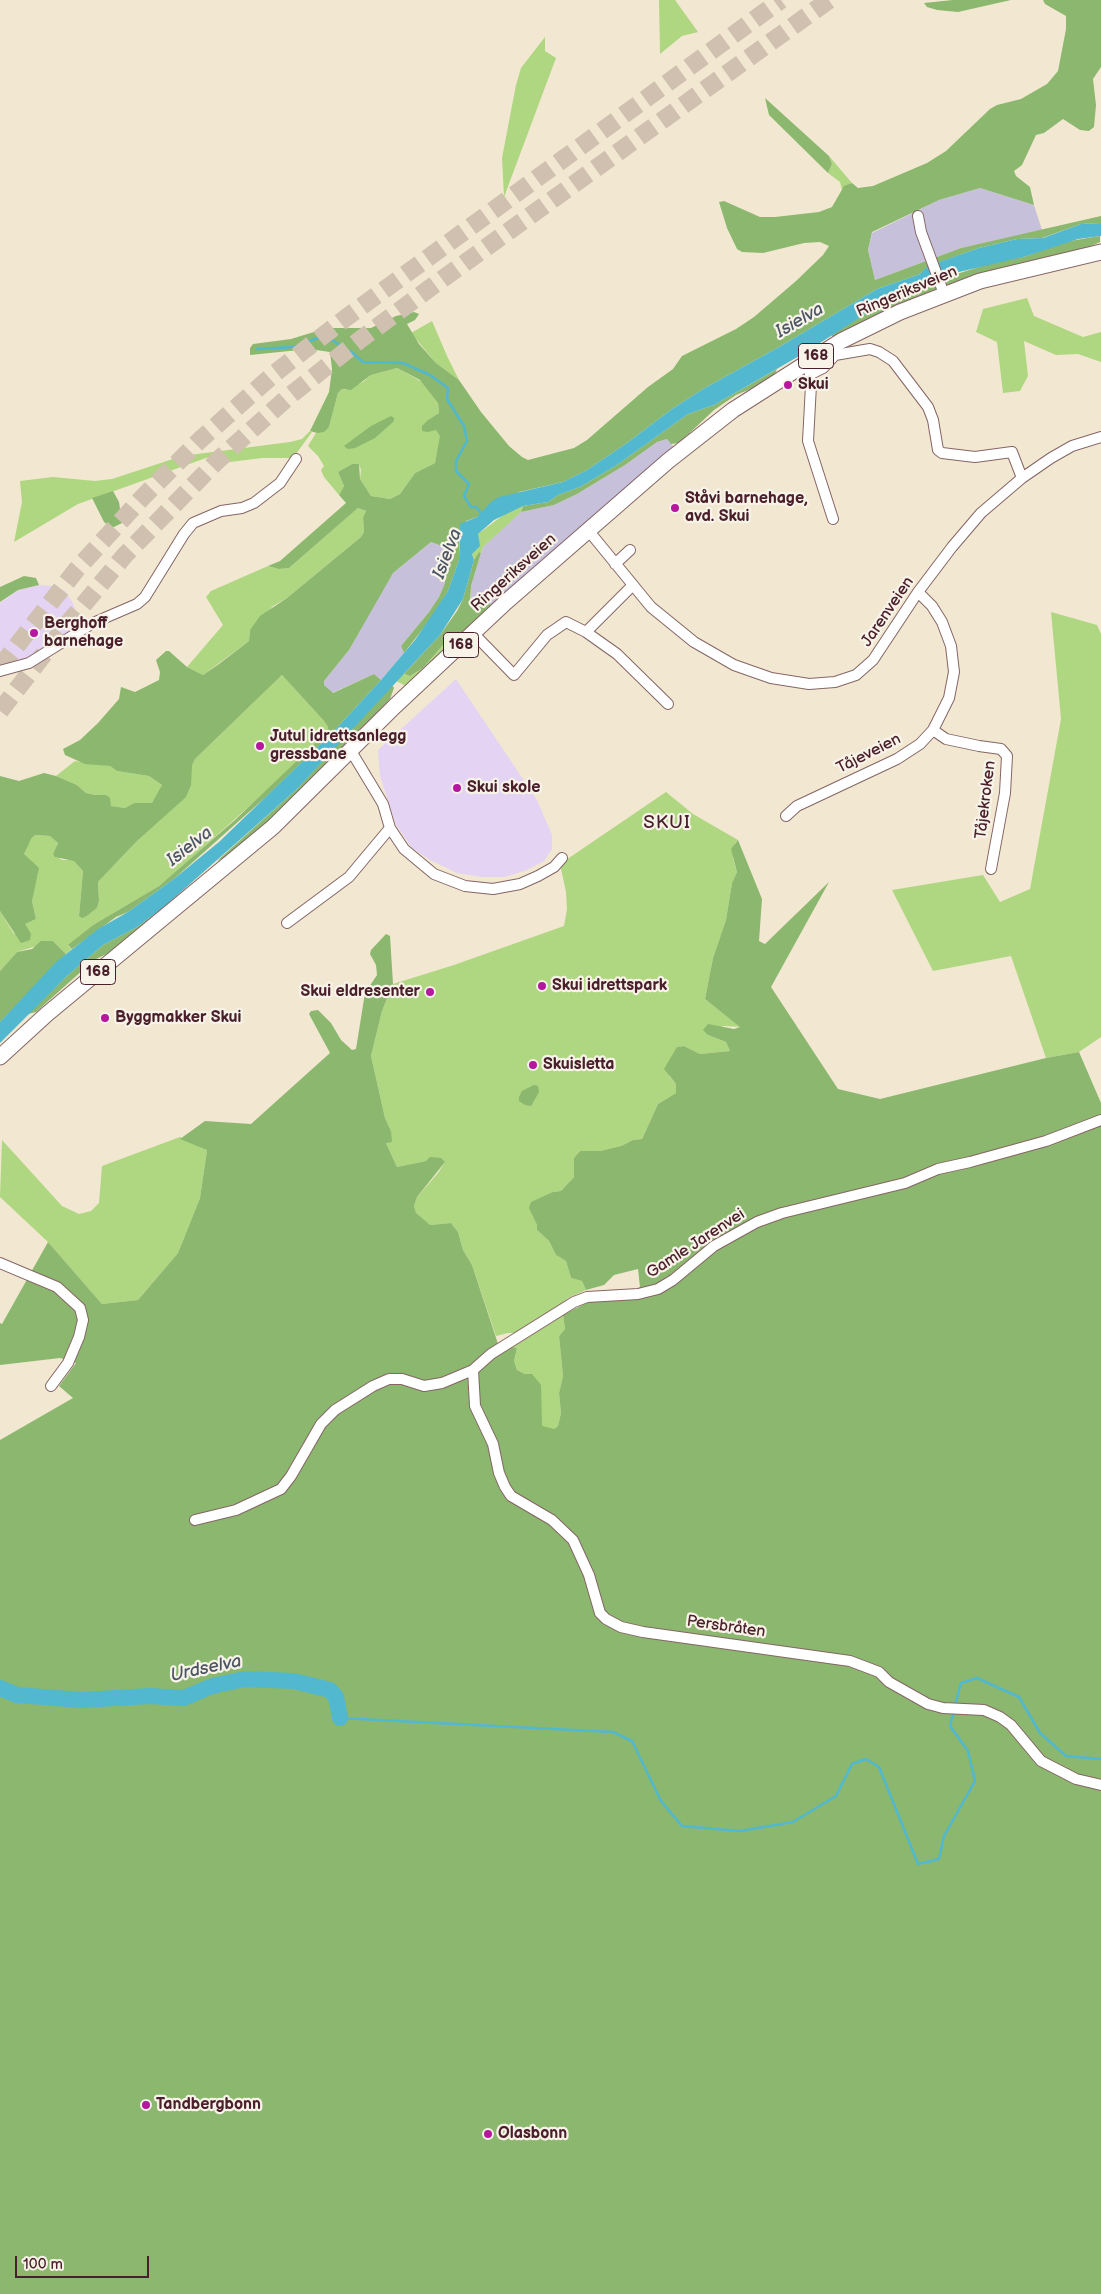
<!DOCTYPE html>
<meta charset="utf-8">
<style>
body{margin:0}
#map{position:relative;width:1101px;height:2294px;overflow:hidden;background:#f2e8d1;font-family:"Balsamiq Sans",sans-serif}
canvas{display:block}
.scale{position:absolute;left:15px;top:2256px;width:134px;height:22px;box-sizing:border-box;border:2px solid #4a1f2b;border-top:0;padding-left:6px;font-size:15px;line-height:18px;white-space:nowrap;color:#4a1f2b;-webkit-text-stroke:4px #f7f3e8;paint-order:stroke}
</style>
<div id="map">
<canvas width="1101" height="2294"></canvas>
<div class="scale">100 m</div>
</div>
<script>
const ctx = document.querySelector('canvas').getContext('2d');
ctx.lineJoin = 'round';
function fill(path, color) {
  ctx.fillStyle = color;
  ctx.fill(path, 'evenodd');
}
function toPath(rows) {
  const path = new Path2D();
  for (const r of rows) {
    path.moveTo(r[0], r[1]);
    for (let i = 2; i < r.length; i += 2) path.lineTo(r[i], r[i + 1]);
  }
  return path;
}
function trace(path, color, width, dash) {
  ctx.strokeStyle = color;
  ctx.lineWidth = width;
  ctx.lineCap = dash ? 'butt' : 'round';
  ctx.setLineDash(dash || []);
  ctx.stroke(path);
}
function drawText(font, color, halo, rows, align = 'center') {
  ctx.font = font + ' "Balsamiq Sans",sans-serif';
  ctx.lineWidth = 4.5;
  ctx.setLineDash([]);
  ctx.textBaseline = 'middle';
  ctx.strokeStyle = halo;
  ctx.fillStyle = color;
  for (const [text, x, y, turn = 0] of rows) {
    ctx.save();
    ctx.translate(x, y);
    ctx.rotate((+turn || 0) * Math.PI / 180);
    ctx.textAlign = isNaN(turn) ? turn : align;
    if (halo) ctx.strokeText(text, 0, 0);
    ctx.fillText(text, 0, 0);
    ctx.restore();
  }
}
const built = toPath([
 [39,585,55,586,65,591,73,603,80,624,36,654,0,667,0,603,18,590],
 [456,679,537,800,552,835,552,849,544,861,527,870,505,877,481,877,457,873,430,860,412,848,396,825,380,776,378,750]
]);
const industrial = toPath([
 [980,188,1034,205,1042,230,961,248,875,280,868,250,872,233,939,200],
 [667,439,675,448,493,607,474,610,471,609,471,586,483,547,508,523,521,512,554,505,577,494,625,465,657,442],
 [431,542,442,546,446,555,445,583,439,597,429,612,401,646,404,653,381,680,374,674,332,693,324,685,324,681,349,650,384,586,393,573]
]);
const green = toPath([
 [659,0,675,0,698,32,682,36,660,54],
 [545,37,545,51,556,58,504,197,502,158,516,85,521,68],
 [829,156,852,183,842,190,840,182,828,173,832,164],
 [1027,298,1034,316,1083,337,1101,332,1101,362,1078,354,1056,355,1024,341,1028,376,1020,391,1003,393,997,342,976,332,983,309],
 [432,321,447,356,459,380,436,363,411,333],
 [397,368,424,383,438,403,439,413,428,420,441,436,435,463,415,473,400,494,390,499,371,496,360,479,361,470,359,464,352,464,338,472,344,486,339,495,324,477,321,470,324,466,318,456,308,446,316,433,329,427,338,393,342,389,346,390,363,382,371,375],
 [310,431,312,432,293,458,262,458,222,463,220,455,206,458,78,504,14,542,22,502,20,481,53,477,95,481,112,479,182,456,290,442,302,439],
 [523,506,521,512,483,547,481,553,479,552,474,560,472,554,478,540,478,534,506,513],
 [358,508,366,511,363,517,364,532,361,537,287,598,273,606,250,630,249,641,203,675,187,667,223,625,206,597,211,591,268,566,279,569,289,568],
 [1051,612,1097,625,1101,634,1101,1037,1079,1052,1046,1058,1011,956,933,971,892,890,983,875,1000,902,1030,889,1061,719],
 [471,628,406,686,396,681,403,674,410,676,423,668,449,638],
 [282,675,324,721,328,727,327,732,274,784,187,862,159,886,93,925,68,946,72,949,66,954,53,941,17,952,0,971,0,911,14,934,24,924,36,919,32,901,33,886,38,874,24,854,25,847,31,839,35,835,50,836,58,843,53,854,62,860,74,860,83,871,79,916,87,916,97,908,99,901,98,882,138,840,195,759],
 [75,761,110,766,117,771,149,776,162,785,159,793,152,803,134,803,125,808,111,806,106,795,97,795,86,793,77,785,56,776],
 [666,792,693,814,738,840,735,843,733,858,737,872,732,883,726,920,713,958,705,999,741,1027,723,1026,708,1035,726,1042,730,1051,700,1054,684,1046,677,1047,669,1076,676,1084,676,1093,658,1104,642,1139,633,1140,621,1146,600,1151,580,1151,574,1158,574,1177,561,1191,553,1192,530,1208,537,1225,537,1230,549,1241,556,1255,566,1261,571,1278,582,1281,586,1290,568,1298,554,1312,521,1333,508,1333,496,1336,472,1265,463,1250,458,1232,451,1223,430,1225,423,1221,416,1213,414,1206,417,1197,438,1173,445,1162,426,1161,397,1167,386,1143,391,1131,385,1118,371,1056,382,1011,393,984,454,965,564,926,567,909,566,892,560,864],
 [180,1137,207,1150,200,1198,178,1253,138,1300,102,1304,48,1242,0,1197,2,1140,62,1206,79,1214,91,1211,99,1203,102,1166],
 [563,1315,565,1329,559,1336,563,1376,559,1393,561,1413,558,1426,554,1429,549,1429,542,1427,525,1374,517,1370,514,1361,517,1348,513,1347]
]);
const forest = toPath([
 [953,0,1011,0,958,12,937,10,927,7,924,3],
 [1043,0,1101,0,1101,67,1093,79,1096,105,1094,127,1089,131,1080,130,1063,119,1044,133,1036,135,1022,165,1014,171,1016,176,1030,187,1034,205,980,188,939,200,872,232,868,250,875,280,961,248,1101,216,1101,223,1081,224,1042,238,1017,239,979,248,929,266,920,274,877,289,779,347,703,389,672,409,627,443,587,470,563,482,519,492,477,517,466,521,459,539,459,560,448,591,432,617,404,653,401,646,429,612,439,597,445,583,446,555,442,546,431,542,393,573,349,650,324,681,324,685,333,693,374,674,381,680,334,731,268,795,175,878,128,912,116,917,72,949,68,945,93,925,159,886,235,820,327,732,328,727,324,721,282,675,195,759,192,765,191,785,186,797,138,840,98,882,99,901,97,908,87,916,82,918,79,916,83,871,74,861,55,857,53,854,58,843,50,836,35,835,31,839,24,854,39,868,32,901,36,919,25,924,31,934,30,940,21,943,0,911,0,776,19,781,44,773,56,776,77,785,86,793,96,795,106,795,110,798,111,806,125,808,134,803,152,803,162,785,149,776,117,771,110,766,85,764,65,755,63,749,80,740,98,723,119,699,121,687,135,692,159,680,160,672,156,660,166,651,169,651,187,667,203,675,219,664,249,641,250,630,260,616,287,598,361,537,364,532,363,517,366,511,358,508,289,568,279,569,268,566,280,561,346,503,339,495,344,486,338,472,352,464,359,464,360,479,371,496,390,499,400,494,415,473,435,463,440,436,436,430,428,432,422,431,422,426,428,420,439,413,438,403,420,380,397,368,371,375,351,390,342,389,338,393,329,427,324,432,317,433,310,431,329,392,332,369,330,352,309,349,250,355,250,348,253,344,291,339,327,328,371,328,396,316,414,312,419,314,415,320,407,324,419,344,436,363,459,380,481,412,509,446,522,457,528,460,574,448,587,440,648,387,673,369,682,356,736,329,754,317,796,281,823,255,829,246,820,242,804,243,763,253,742,252,737,249,727,228,719,202,724,201,760,217,775,217,819,212,832,207,844,186,852,183,858,188,873,186,927,163,946,151,990,109,997,105,1021,99,1047,84,1058,71,1066,29,1066,16,1045,4],
 [765,98,829,156,832,164,828,173,769,115],
 [1100,236,1100,242,1078,252,932,291,836,338,831,335,878,306,934,281,992,263,1027,256,1064,242],
 [777,369,775,374,758,386,736,395,714,410,679,443,671,444,667,439,657,442,625,465,577,494,554,505,521,512,523,506,548,502,558,495,580,487,617,465,688,414,714,405],
 [391,416,394,418,394,421,375,438,355,448,348,449,344,446,371,426],
 [113,491,119,502,122,523,112,528,104,522,92,498],
 [479,552,481,553,471,586,470,606,474,610,485,605,490,604,493,607,471,628,449,638,423,668,410,676,404,674,440,635,457,611,463,599,474,560],
 [24,576,36,578,39,585,18,590,0,602,0,587],
 [392,685,394,688,390,699,362,729,348,741,305,790,229,855,217,861,297,789],
 [738,840,762,899,759,941,765,944,829,882,771,987,838,1089,880,1099,1046,1058,1079,1052,1101,1103,1101,2294,0,2294,0,1440,73,1398,59,1386,76,1363,60,1358,0,1365,0,1323,2,1324,48,1242,102,1304,138,1300,178,1253,200,1198,207,1150,180,1139,205,1121,251,1124,330,1053,309,1014,311,1011,318,1010,331,1023,341,1040,352,1050,356,1049,365,993,377,975,376,965,370,954,371,950,386,934,390,936,393,984,382,1011,371,1056,385,1118,391,1131,392,1142,386,1143,397,1167,426,1161,430,1157,441,1158,445,1162,417,1197,414,1206,416,1213,430,1225,451,1223,458,1232,463,1250,472,1265,501,1353,513,1347,517,1348,514,1361,517,1370,525,1374,532,1374,541,1385,542,1426,554,1429,558,1426,561,1413,559,1393,563,1376,559,1336,565,1329,563,1315,592,1300,614,1300,640,1287,638,1269,614,1275,604,1285,586,1290,582,1281,571,1278,566,1261,556,1255,549,1241,537,1230,537,1225,529,1208,531,1202,553,1192,561,1191,574,1177,574,1158,580,1151,600,1151,621,1146,633,1140,642,1139,658,1104,676,1093,676,1084,664,1069,677,1047,684,1046,700,1054,730,1051,726,1042,708,1035,703,1030,708,1024,734,1029,740,1027,705,999,713,958,726,920,732,883,737,872,731,849],
 [164,907,119,948,94,960,36,1012,28,1014,67,976,103,945,137,927],
 [41,941,53,941,66,954,0,1022,0,971,17,952,32,949],
 [534,1085,538,1086,539,1092,531,1106,525,1105,519,1101,519,1097,522,1091]
]);
const water = toPath([
 [1101,223,1101,236,1078,239,1027,256,959,272,934,281,878,306,801,355,714,405,688,414,617,465,580,487,558,495,548,502,523,506,494,520,478,534,480,546,472,554,474,560,463,599,440,635,297,789,164,907,137,927,103,945,67,976,0,1043,0,1022,56,962,98,929,128,912,175,878,219,842,334,731,381,680,415,640,448,591,459,560,460,524,477,517,491,502,499,497,563,482,587,470,627,443,672,409,703,389,779,347,877,289,920,274,928,266,979,248,1017,239,1043,238,1081,224]
]);
const stream = toPath([
 [257,349,294,347,325,335,341,346],
 [350,351,363,362,403,363,430,375,448,388,447,399,464,426,467,441,456,461,456,471,469,484,464,496,471,507,476,507,482,514],
 [955,1705,961,1683,977,1678,1019,1697,1040,1733,1066,1756,1101,1759],
 [340,1718,613,1732,632,1741,661,1801,682,1826,740,1831,793,1822,836,1796,852,1764,866,1759,879,1767,918,1864,939,1859,944,1836,975,1781,968,1751,950,1726,954,1711]
]);
const river = toPath([
 [0,1688,17,1695,82,1700,150,1696,184,1698,212,1686,245,1679,294,1681,330,1690,336,1697,340,1718]
]);
const highwayTunnel = toPath([
 [0,667,77,569,142,498,200,440,275,373,347,317,781,0],
 [0,711,69,622,125,555,217,461,287,398,361,339,430,288,829,0]
]);
const street = toPath([
 [918,216,921,232,944,294],
 [809,367,811,385,808,441,833,519],
 [811,374,823,368,835,355,870,349,879,352,893,361,928,407,933,420,938,450,942,453,975,457,1012,452,1022,478],
 [588,530,651,607,694,642,734,665,771,678,809,684,835,682,856,675,873,660,918,592,952,547,981,513,1022,478,1051,458,1072,446,1101,437],
 [615,564,630,550],
 [586,632,633,585],
 [473,633,514,675,547,635,566,622,586,632,617,654,668,704],
 [0,671,29,663,93,623,137,604,145,597,184,534,193,523,221,511,242,508,254,503,280,483,296,459],
 [933,730,946,739,979,746,1001,749,1007,756,1005,793,991,869],
 [351,751,383,804,390,828,404,849,434,874,465,886,493,889,520,884,538,876,554,867,562,858],
 [786,816,797,806,897,759,920,744,933,730,949,698,954,672,951,646,942,622,932,606,918,592],
 [287,923,349,877,390,828],
 [0,1263,57,1287,80,1308,83,1320,79,1337,68,1363,51,1386],
 [473,1370,475,1406,493,1444,499,1473,505,1487,511,1496,552,1520,573,1540,589,1575,600,1613,606,1619,621,1627,643,1632,850,1661,879,1672,889,1682,928,1704,943,1708,984,1710,1000,1717,1011,1725,1041,1761,1076,1779,1101,1785],
 [195,1520,236,1510,281,1489,291,1476,321,1424,335,1410,373,1386,389,1379,402,1379,424,1386,442,1383,473,1370,491,1354,574,1302,587,1297,638,1294,658,1289,673,1280,714,1246,757,1222,782,1213,905,1183,938,1169,970,1162,1046,1141,1101,1120]
]);
const primary = toPath([
 [0,1057,47,1014,273,827,395,706,506,602,668,461,733,410,841,341,900,312,980,281,1101,252]
]);
const markers = [
 [788,385,5,"#b5179e"],
 [675,508,5,"#b5179e"],
 [34,633,5,"#b5179e"],
 [260,746,5,"#b5179e"],
 [457,788,5,"#b5179e"],
 [542,986,5,"#b5179e"],
 [430,992,5,"#b5179e"],
 [105,1018,5,"#b5179e"],
 [533,1065,5,"#b5179e"],
 [146,2105,5,"#b5179e"],
 [488,2134,5,"#b5179e"]
];
const shields = [
 [816,356,35],
 [461,645,35],
 [98,972,35]
];
const shieldNames = [
 ["168",816,356],
 ["168",461,645],
 ["168",98,972]
];
const streetNames = [
 ["Ringeriksveien",907,292,-23],
 ["Ringeriksveien",514,573,-42],
 ["Jarenveien",888,612,-56],
 ["Tåjeveien",869,754,-27],
 ["Tåjekroken",986,800,-83],
 ["Gamle Jarenvei",696,1244,-33],
 ["Persbråten",726,1627,8]
];
const poiNames = [
 ["Skui",798,385],
 ["Ståvi barnehage,",685,499],
 ["avd. Skui",685,517],
 ["Berghoff",44,624],
 ["barnehage",44,642],
 ["Jutul idrettsanlegg",270,737],
 ["gressbane",270,755],
 ["Skui skole",467,788],
 ["Skui idrettspark",552,986],
 ["Skui eldresenter",420,992,"right"],
 ["Byggmakker Skui",115,1018],
 ["Skuisletta",543,1065],
 ["Tandbergbonn",156,2105],
 ["Olasbonn",498,2134]
];
const waterNames = [
 ["Isielva",800,321,-30],
 ["Isielva",448,554,-69],
 ["Isielva",190,847,-38],
 ["Urdselva",206,1669,-12]
];
const quarterNames = [
 ["SKUI",667,823]
];
fill(built, '#e4d3f2');
fill(industrial, '#c6c0da');
fill(green, '#afd680');
fill(forest, '#8bb76e');
fill(water, '#51b8cf');
trace(stream, '#51b8cf', 2.5);
trace(river, '#51b8cf', 16);
trace(highwayTunnel, '#d0c0b0', 18, [18, 9]);
trace(street, '#856565', 12);
trace(primary, '#856565', 17);
trace(street, '#fff', 10);
trace(primary, '#fff', 15);
for (const [x, y, r, color] of markers) {
  const dot = new Path2D();
  dot.arc(x, y, r, 0, 2 * Math.PI);
  ctx.fillStyle = color;
  ctx.fill(dot);
  trace(dot, '#f7f3e8', 2);
}
for (const [x, y, w] of shields) {
  const box = new Path2D();
  box.roundRect(x - w / 2, y - 12.5, w, 25, 4);
  ctx.fillStyle = '#f7f3e8';
  ctx.fill(box);
  trace(box, '#4a1f2b', 1);
}
drawText('bold 15px', '#4a1f2b', null, shieldNames);
drawText('16px', '#4a1f2b', '#f7f3e8', streetNames);
drawText('bold 16px', '#4a1f2b', '#f7f3e8', poiNames, 'left');
drawText('italic 18px', '#4c5564', '#f7f3e8', waterNames);
ctx.letterSpacing = '1px';
drawText('19px', '#4a1f2b', '#f7f3e8', quarterNames);
ctx.letterSpacing = '0px';
</script>
